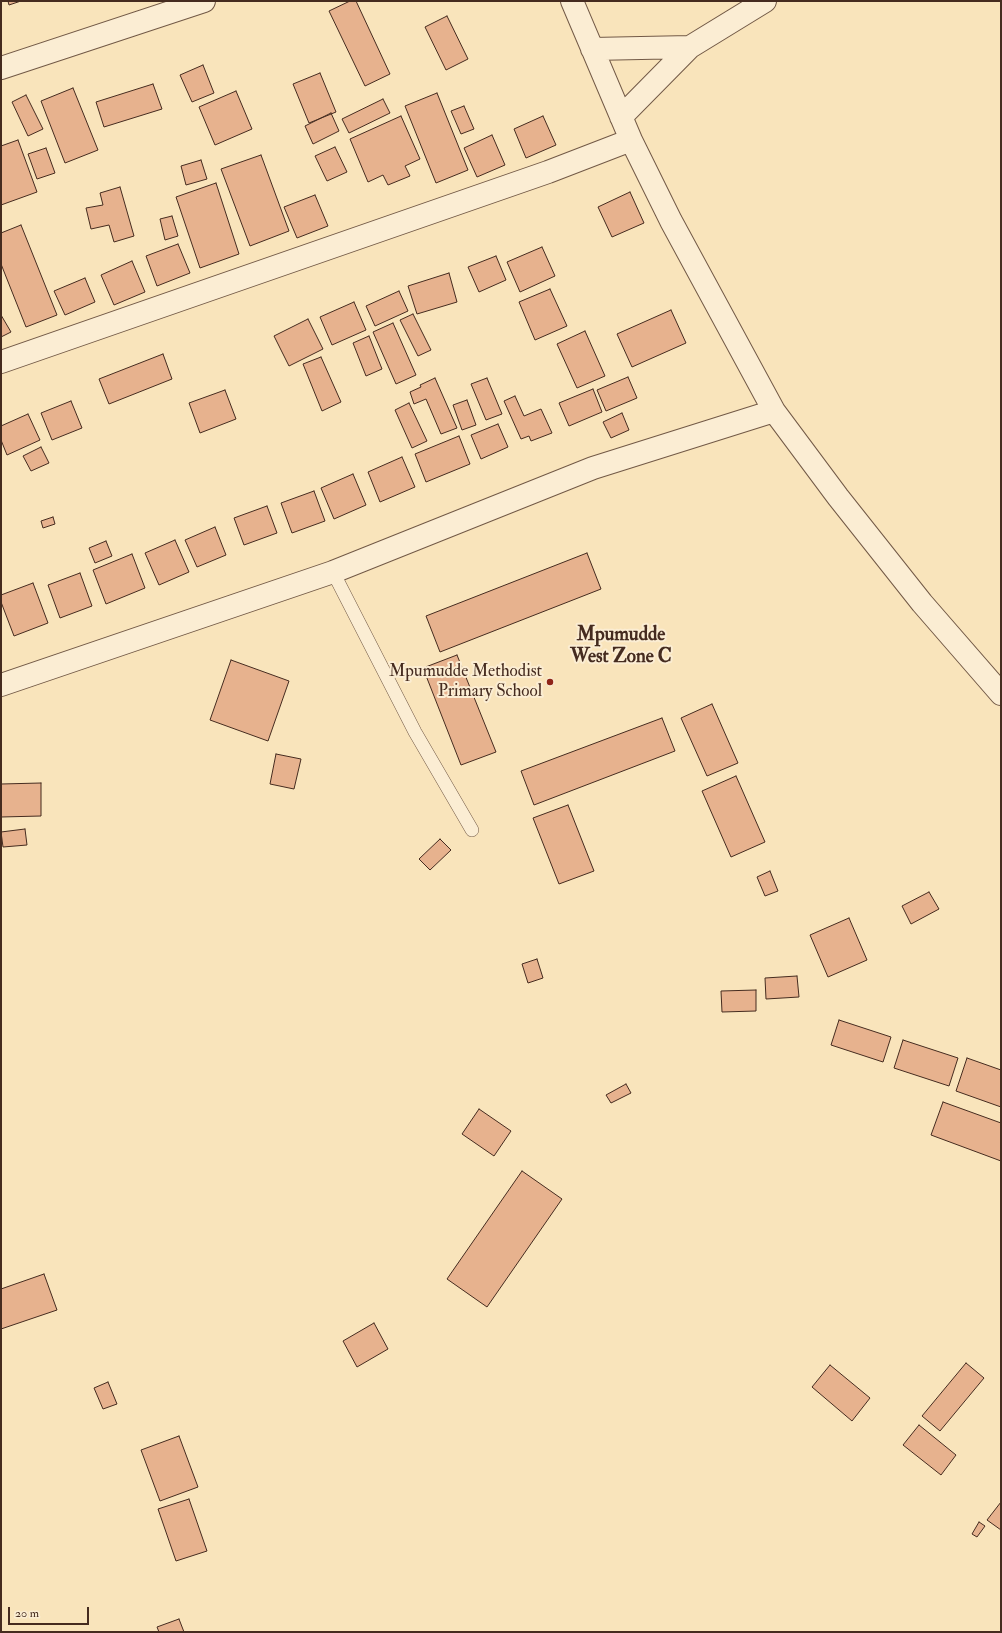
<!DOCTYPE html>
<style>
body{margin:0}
#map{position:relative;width:1002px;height:1633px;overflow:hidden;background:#f9e4bb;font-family:"IM FELL Double Pica",serif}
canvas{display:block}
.frame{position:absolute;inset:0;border:2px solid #452b1f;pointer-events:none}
.scale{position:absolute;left:8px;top:1607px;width:81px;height:18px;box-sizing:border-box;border:2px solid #452b1f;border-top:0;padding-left:5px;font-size:12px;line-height:14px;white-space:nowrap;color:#452b1f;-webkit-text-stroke:3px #fbedd3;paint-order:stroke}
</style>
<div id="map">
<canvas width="1002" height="1633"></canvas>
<div class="frame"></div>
<div class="scale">20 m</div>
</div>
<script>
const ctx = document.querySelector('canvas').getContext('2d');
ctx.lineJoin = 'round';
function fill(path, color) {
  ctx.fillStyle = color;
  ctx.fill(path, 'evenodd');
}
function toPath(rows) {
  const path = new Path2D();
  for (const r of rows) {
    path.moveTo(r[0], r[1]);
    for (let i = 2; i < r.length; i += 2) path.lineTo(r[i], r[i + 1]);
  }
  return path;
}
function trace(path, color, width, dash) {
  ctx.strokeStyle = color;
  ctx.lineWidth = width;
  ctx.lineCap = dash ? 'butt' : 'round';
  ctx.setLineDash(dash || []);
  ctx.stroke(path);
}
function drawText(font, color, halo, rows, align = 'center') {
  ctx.font = font + ' "IM FELL Double Pica",serif';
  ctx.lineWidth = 4;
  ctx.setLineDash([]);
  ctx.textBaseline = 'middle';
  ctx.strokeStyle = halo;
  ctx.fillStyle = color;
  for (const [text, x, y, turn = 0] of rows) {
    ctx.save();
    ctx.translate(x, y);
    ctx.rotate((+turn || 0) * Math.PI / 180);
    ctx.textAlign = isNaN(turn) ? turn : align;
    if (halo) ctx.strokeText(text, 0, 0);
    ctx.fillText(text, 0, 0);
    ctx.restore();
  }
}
const building = toPath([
 [8,1,21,1,9,5,8,1],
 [350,1,356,1,390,74,365,86,329,11,350,1],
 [447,16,468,59,446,70,425,27,447,16],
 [203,65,214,93,192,102,180,75,203,65],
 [320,73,336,112,309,123,293,84,320,73],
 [153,84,162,109,104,127,96,102,153,84],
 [73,88,98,150,65,163,41,101,73,88],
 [236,91,252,129,215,145,199,107,236,91],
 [437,93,468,170,436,183,405,106,437,93],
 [26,95,43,129,28,136,12,102,26,95],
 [383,99,390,113,349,133,342,119,383,99],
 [464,106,474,129,461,134,451,111,464,106],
 [331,113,339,131,313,144,305,126,331,113],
 [401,116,420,159,405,166,410,176,388,185,383,175,368,182,350,139,401,116],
 [543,116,556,145,526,158,514,129,543,116],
 [492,135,505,165,477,177,464,148,492,135],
 [18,140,37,192,1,205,1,146,18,140],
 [335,147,347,172,327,181,315,156,335,147],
 [46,148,55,173,37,179,28,154,46,148],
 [261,155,289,231,250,246,221,169,261,155],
 [201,160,207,179,186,185,181,166,201,160],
 [216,183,239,254,200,268,176,197,216,183],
 [120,187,134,236,114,242,109,225,91,229,86,208,103,205,100,193,120,187],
 [630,192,644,223,612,237,598,207,630,192],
 [315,195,328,226,297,238,284,207,315,195],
 [172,216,178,236,165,240,160,219,172,216],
 [21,225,57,315,26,327,1,264,1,233,21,225],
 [178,244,190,273,157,286,146,256,178,244],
 [542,247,555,276,520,292,507,262,542,247],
 [496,256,506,280,479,292,468,267,496,256],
 [132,261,145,292,114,305,101,275,132,261],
 [449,273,457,302,417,314,408,286,449,273],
 [85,278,95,302,65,315,54,291,85,278],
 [550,289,567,326,535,340,519,302,550,289],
 [399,291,408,311,375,326,366,306,399,291],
 [354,302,366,330,332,345,320,317,354,302],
 [671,310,686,343,632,367,617,334,671,310],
 [413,314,431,350,418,356,400,320,413,314],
 [1,315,11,332,1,337,1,315],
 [308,319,323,349,289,366,274,336,308,319],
 [393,323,416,375,396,384,373,332,393,323],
 [585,331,605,376,577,388,557,344,585,331],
 [369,336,382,369,366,376,353,343,369,336],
 [163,354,172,379,109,404,99,379,163,354],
 [321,357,341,402,322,411,303,364,321,357],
 [628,377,637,398,606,411,597,390,628,377],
 [435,378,457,428,441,434,426,399,414,404,410,392,421,387,420,385,435,378],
 [487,378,502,414,486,420,471,384,487,378],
 [593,389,602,412,569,426,559,403,593,389],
 [225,390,236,419,200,433,189,403,225,390],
 [515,396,524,416,541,409,552,433,531,441,529,436,521,439,504,401,515,396],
 [467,400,476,425,462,430,453,405,467,400],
 [71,401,82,428,52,440,41,413,71,401],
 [409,403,427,441,412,448,395,410,409,403],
 [622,413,629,430,611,438,603,422,622,413],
 [28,414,40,440,7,455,1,440,1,426,28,414],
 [498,424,508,447,481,459,471,435,498,424],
 [459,436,470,464,426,482,415,454,459,436],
 [41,447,49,463,31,471,23,456,41,447],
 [402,457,415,487,380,502,368,472,402,457],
 [353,474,366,505,334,519,321,488,353,474],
 [314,491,325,521,292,533,281,503,314,491],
 [267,506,277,533,244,545,234,518,267,506],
 [53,517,55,524,43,528,41,521,53,517],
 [215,527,226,555,197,567,185,540,215,527],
 [175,540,189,572,159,585,145,553,175,540],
 [106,541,112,556,95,563,89,548,106,541],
 [587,553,601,589,440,652,426,616,587,553],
 [132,554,145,588,106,604,93,570,132,554],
 [80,573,92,606,60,618,48,585,80,573],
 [33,583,48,623,14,636,1,602,1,595,33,583],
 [457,655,496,752,461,765,423,668,457,655],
 [231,660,289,681,268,741,210,720,231,660],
 [712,704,738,763,707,776,681,718,712,704],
 [662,718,675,751,534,805,521,771,662,718],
 [276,754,301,759,294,789,270,784,276,754],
 [736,776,765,842,731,857,702,791,736,776],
 [41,783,41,816,1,817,1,784,41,783],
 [568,805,594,871,559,884,533,818,568,805],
 [25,829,27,845,3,847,1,832,25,829],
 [440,839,451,850,430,870,419,859,440,839],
 [770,871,778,891,765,896,757,877,770,871],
 [929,892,939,909,911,924,902,906,929,892],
 [849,918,867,960,828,977,810,935,849,918],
 [537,959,543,978,528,983,522,964,537,959],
 [797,976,799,997,766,999,765,978,797,976],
 [756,990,756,1011,722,1012,721,991,756,990],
 [839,1020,891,1037,883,1062,831,1045,839,1020],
 [903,1040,958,1058,949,1086,894,1068,903,1040],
 [967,1058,1001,1070,1001,1107,956,1091,967,1058],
 [626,1084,631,1093,611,1103,606,1095,626,1084],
 [943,1102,1001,1123,1001,1161,931,1135,943,1102],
 [479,1109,511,1131,494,1156,462,1134,479,1109],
 [522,1171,562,1199,487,1307,447,1279,522,1171],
 [44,1274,57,1310,1,1329,1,1289,44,1274],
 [374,1323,388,1349,357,1367,343,1341,374,1323],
 [966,1363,984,1378,940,1431,922,1416,966,1363],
 [830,1365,870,1398,852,1421,812,1387,830,1365],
 [108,1382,117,1404,103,1409,94,1388,108,1382],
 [919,1425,956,1455,941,1475,903,1445,919,1425],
 [179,1436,198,1487,160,1501,141,1450,179,1436],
 [189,1499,207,1551,176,1561,158,1509,189,1499],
 [1001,1502,1001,1530,987,1520,1001,1502],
 [979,1522,985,1526,977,1537,972,1534,979,1522],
 [179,1619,184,1632,159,1632,157,1627,179,1619]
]);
const lane = toPath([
 [333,572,415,732,472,830]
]);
const street = toPath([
 [572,1,631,140,671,221,774,411,838,497,922,603,1001,694],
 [592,49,690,47],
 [1,68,204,1],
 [621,117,690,47,765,1],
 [1,362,548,172,631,140],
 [1,685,333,572,593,468,774,411]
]);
const markers = [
 [550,682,4,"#8f2418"]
];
const poiNames = [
 ["Mpumudde Methodist",542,672],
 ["Primary School",542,692]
];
const quarterNames = [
 ["Mpumudde",621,636],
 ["West Zone C",621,658]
];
fill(building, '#e7b28e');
trace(building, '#452b1f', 1);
trace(lane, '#725946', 14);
trace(street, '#725946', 24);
trace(lane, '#fbedd3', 13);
trace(street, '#fbedd3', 22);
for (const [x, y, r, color] of markers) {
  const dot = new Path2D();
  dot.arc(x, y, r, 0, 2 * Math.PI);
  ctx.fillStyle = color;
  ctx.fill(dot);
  trace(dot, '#fbedd3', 1.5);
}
drawText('17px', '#452b1f', '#fbedd3', poiNames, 'right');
drawText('bold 19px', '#452b1f', '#fbedd3', quarterNames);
</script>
